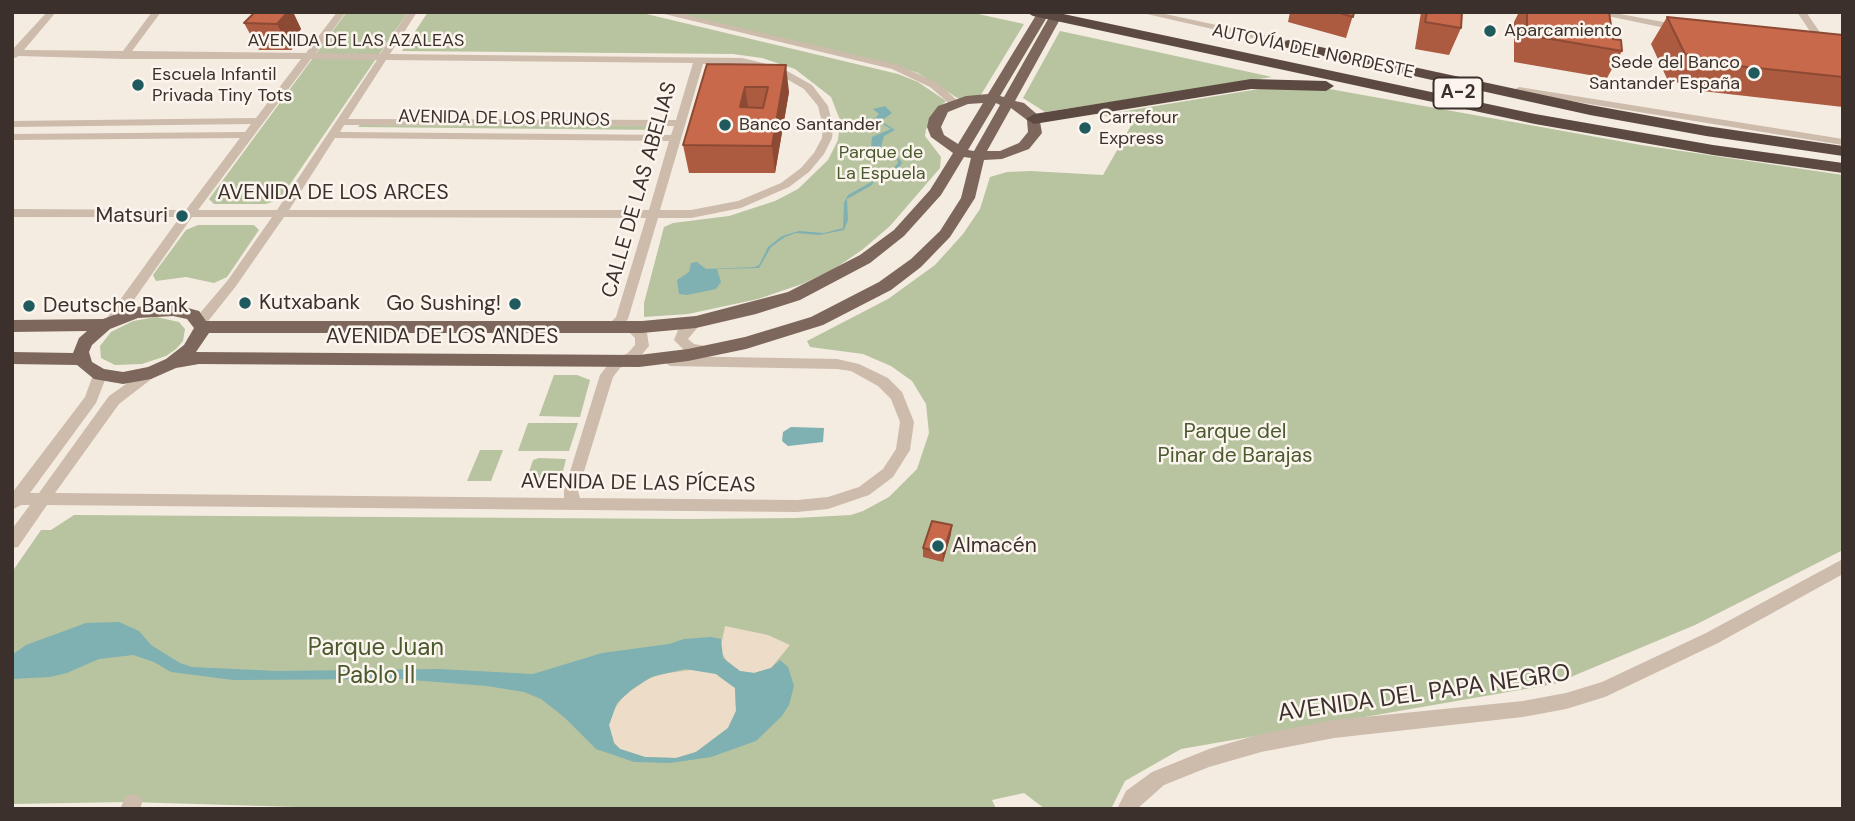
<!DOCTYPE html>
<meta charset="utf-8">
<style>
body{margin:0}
#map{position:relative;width:1855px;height:821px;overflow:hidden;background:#f4ebe1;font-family:"DM Sans",sans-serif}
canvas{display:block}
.frame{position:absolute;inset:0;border:14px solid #3b302b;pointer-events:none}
</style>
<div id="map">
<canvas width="1855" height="821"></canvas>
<div class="frame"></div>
</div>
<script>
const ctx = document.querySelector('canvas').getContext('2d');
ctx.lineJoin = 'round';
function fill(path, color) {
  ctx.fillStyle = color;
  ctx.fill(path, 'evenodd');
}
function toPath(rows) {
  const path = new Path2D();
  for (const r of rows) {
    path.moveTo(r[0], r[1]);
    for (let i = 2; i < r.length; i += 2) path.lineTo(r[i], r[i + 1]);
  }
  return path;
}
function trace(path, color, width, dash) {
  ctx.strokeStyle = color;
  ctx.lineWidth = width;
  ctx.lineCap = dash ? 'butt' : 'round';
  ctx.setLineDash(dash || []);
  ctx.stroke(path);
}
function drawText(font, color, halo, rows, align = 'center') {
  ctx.font = font + ' "DM Sans",sans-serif';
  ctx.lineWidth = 5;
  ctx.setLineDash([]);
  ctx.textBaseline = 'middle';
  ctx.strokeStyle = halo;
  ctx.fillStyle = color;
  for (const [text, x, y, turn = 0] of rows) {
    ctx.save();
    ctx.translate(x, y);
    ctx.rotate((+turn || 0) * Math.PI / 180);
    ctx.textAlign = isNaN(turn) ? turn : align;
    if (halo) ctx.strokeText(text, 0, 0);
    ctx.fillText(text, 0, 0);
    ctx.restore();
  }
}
const green = toPath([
 [408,12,280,199,266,204,214,204,209,199,346,13],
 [428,12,638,12,898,74,918,82,946,101,936,111,926,129,925,136,941,157,940,168,890,226,862,250,834,269,802,284,758,299,688,314,644,317,644,303,664,227,673,223,729,216,775,201,798,189,828,160,838,140,840,120,831,97,795,69,762,58,733,54,402,51],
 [671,12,969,12,1024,24,979,98,959,99,918,73,898,66],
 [1060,31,1153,51,1272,77,1045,112,1023,98],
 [1271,87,1324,88,1641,145,1843,175,1843,550,1695,625,1554,684,1181,749,1125,781,1111,809,1045,809,1024,793,992,800,996,809,364,809,129,802,12,804,12,572,41,530,51,530,74,515,691,519,796,518,851,515,863,511,889,497,917,469,929,433,926,404,912,381,891,366,863,354,810,347,807,341,888,299,935,265,963,234,980,209,990,177,1007,172,1030,171,1103,175,1133,122,1101,115],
 [360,125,661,126,660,130,358,127],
 [198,225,254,225,259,230,227,277,214,283,186,277,156,281,153,275,186,230],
 [156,317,179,322,185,329,183,341,176,349,166,356,142,364,115,365,101,358,100,346,111,332,133,321],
 [554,375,577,375,590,380,580,417,539,416],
 [528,423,578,423,569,451,518,451],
 [480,450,503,450,491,481,467,481],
 [539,458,566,459,562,475,551,483,526,481,533,460]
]);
const plaza = toPath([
 [725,626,768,635,790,645,771,668,754,673,739,671,728,663,720,650],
 [698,669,716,674,735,688,736,711,728,728,696,752,676,758,645,757,620,749,614,743,609,725,613,711,622,698,640,683,660,674]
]);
const water = toPath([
 [885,106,892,113,881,121,895,130,884,136,881,147,885,152,897,156,902,163,893,175,876,176,872,185,847,199,848,220,844,230,819,235,796,233,785,237,771,247,759,268,717,269,721,282,716,289,687,295,679,294,677,280,689,272,691,263,697,262,706,269,755,267,759,265,768,247,782,236,799,231,824,233,843,228,844,203,848,195,873,181,875,176,879,174,890,172,898,163,897,158,876,154,871,149,872,137,891,129,874,119,879,114,873,109],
 [791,427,824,428,823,442,788,446,782,441,783,432],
 [119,622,139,631,151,645,180,663,192,667,277,671,438,669,533,674,602,653,669,644,684,639,711,637,721,639,723,658,740,671,754,673,771,668,780,660,788,667,794,686,789,705,782,716,756,741,711,757,670,763,634,762,596,749,564,717,541,699,524,692,487,686,399,679,233,680,171,672,154,662,133,655,99,659,67,673,50,677,12,679,12,655,26,645,86,623],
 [685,669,716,674,735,688,736,711,728,728,696,752,676,758,645,757,620,749,614,743,609,725,617,703,630,691,651,677]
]);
const minor = toPath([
 [47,12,56,12,24,50,123,51,152,12,161,12,132,51,306,53,337,12,346,12,316,53,380,54,408,12,417,12,390,54,742,58,780,67,812,85,828,106,833,127,832,138,824,154,809,172,789,187,741,208,691,218,658,218,628,319,617,331,612,333,605,328,616,317,646,218,284,217,236,286,205,325,200,327,194,322,195,319,228,280,272,217,192,217,117,324,112,326,106,321,107,318,180,217,12,217,12,209,186,210,240,138,12,140,12,134,245,132,251,124,12,127,12,121,256,118,301,59,124,59,19,56,12,59,12,50,47,12],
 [311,59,377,60,277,210,198,210,311,59],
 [386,60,693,63,676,120,348,119,386,60],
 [703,64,742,64,773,71,804,89,818,106,823,127,822,138,814,153,801,168,781,183,738,201,691,210,660,210,703,64],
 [344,125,674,126,671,135,340,132,344,125],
 [335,138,669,141,649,210,289,210,335,138],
 [656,12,673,12,899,65,938,83,960,103,959,105,951,105,930,87,892,69,656,12],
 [1138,12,1156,12,1300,43,1305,46,1300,49,1138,12],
 [1588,12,1609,12,1680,25,1685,28,1680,31,1588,12],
 [1797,12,1806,12,1828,44,1826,46,1820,46,1797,12],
 [1519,87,1843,139,1843,145,1515,92,1514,90,1519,87],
 [696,317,702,322,688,339,694,344,715,348,717,351,715,354,710,356,685,351,674,340,678,330,696,317],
 [631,322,647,333,649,346,638,359,620,368,613,377,578,491,580,498,797,500,828,497,859,487,883,469,896,449,900,422,891,399,878,386,851,371,837,369,670,366,663,361,670,356,837,359,859,364,888,378,902,392,914,422,910,450,893,477,869,495,828,509,797,512,47,505,18,547,12,548,12,529,30,505,21,505,12,510,12,493,85,397,93,375,100,370,107,375,96,403,30,493,39,493,109,396,149,368,156,373,154,377,119,404,55,493,564,498,564,491,600,375,610,362,628,353,635,345,635,338,624,327,631,322],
 [1843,559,1843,574,1718,643,1605,697,1566,709,1523,717,1334,738,1261,752,1209,767,1164,785,1137,809,1117,809,1126,791,1152,772,1209,749,1261,734,1334,720,1523,701,1566,693,1602,682,1706,633,1843,559],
 [133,794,140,796,142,803,140,809,120,809,126,796,133,794]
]);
const major = toPath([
 [1038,12,1050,12,1000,96,1004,97,1052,12,1064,12,1015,101,1024,103,1039,116,1042,133,1029,149,1002,159,984,160,975,198,950,237,921,267,891,290,823,325,746,349,688,361,639,367,199,364,176,368,151,379,123,384,94,379,77,365,12,364,12,352,73,353,79,338,87,331,12,332,12,320,103,319,136,307,173,304,199,311,206,321,642,321,696,316,788,292,860,255,894,230,930,190,953,153,931,137,927,127,929,118,938,106,966,96,988,94,1038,12],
 [983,103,958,144,944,135,941,127,948,112,968,104,983,103],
 [996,103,1000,105,974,151,968,150,996,103],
 [1011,108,1027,120,1028,132,1019,143,1000,151,987,151,1011,108],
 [964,157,971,158,961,198,940,231,911,259,879,282,811,317,745,337,688,349,639,355,196,352,209,333,642,333,696,328,756,314,800,300,870,263,904,236,941,195,964,157],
 [173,316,187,319,194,328,184,345,166,359,148,367,123,372,104,369,92,362,89,352,92,345,110,329,138,318,173,316]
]);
const highway = toPath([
 [1026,12,1054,12,1535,114,1713,145,1843,163,1843,173,1713,155,1535,124,1033,16,1026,12],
 [1288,40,1590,105,1706,126,1843,146,1843,156,1706,136,1590,115,1283,47,1281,44,1288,40],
 [1251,79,1326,81,1334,86,1326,91,1251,89,1034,124,1026,119,1034,114,1251,79]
]);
const wall = toPath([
 [293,12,301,29,297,34,300,39,291,50,259,50,244,23,254,13],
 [1290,12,1354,12,1346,38,1288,22],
 [1421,12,1462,12,1461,28,1449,55,1415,49],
 [1519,12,1609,12,1613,39,1622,51,1607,78,1514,62,1514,22],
 [1667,17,1843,35,1843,107,1684,89,1680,83,1668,81,1651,44],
 [707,64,789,92,775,173,689,173,683,145],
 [951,534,943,562,923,557,923,548]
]);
const shadedWall = toPath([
 [280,12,293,12,301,29,297,34,300,39,291,50,277,24],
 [786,65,789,92,775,173,772,146],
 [745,87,749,114,740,107],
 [952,525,951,534,943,562,943,553]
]);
const building = toPath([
 [1337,12,1354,12,1353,17,1337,12],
 [1427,12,1462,12,1461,28,1425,22,1427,12],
 [1527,12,1609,12,1613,39,1621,40,1622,51,1527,35,1527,12],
 [254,13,280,12,287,13,277,24,244,23,254,13],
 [1667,17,1843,35,1843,77,1700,62,1697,56,1685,54,1667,17],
 [707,64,786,65,772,146,683,145,707,64],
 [745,87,768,87,763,108,740,107,745,87],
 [932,521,952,525,943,553,923,548,932,521]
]);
const markers = [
 [1490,31,7,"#1f5a5e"],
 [1754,73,7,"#1f5a5e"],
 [138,85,7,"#1f5a5e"],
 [725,125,7,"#1f5a5e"],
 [1085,128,7,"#1f5a5e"],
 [182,216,7,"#1f5a5e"],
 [245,303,7,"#1f5a5e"],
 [515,304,7,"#1f5a5e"],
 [29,306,7,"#1f5a5e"],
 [938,546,7,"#1f5a5e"]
];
const farPoinames = [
 ["Aparcamiento",1504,31],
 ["Sede del Banco",1740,63,"right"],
 ["Santander España",1740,84,"right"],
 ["Escuela Infantil",152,75],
 ["Privada Tiny Tots",152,96],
 ["Carrefour",1099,118],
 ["Express",1099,139],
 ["Banco Santander",739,125]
];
const farStreetnames = [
 ["AVENIDA DE LAS AZALEAS",356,41],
 ["AUTOVÍA DEL NORDESTE",1313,52,12],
 ["AVENIDA DE LOS PRUNOS",504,119,1]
];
const farParknames = [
 ["Parque de",881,153],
 ["La Espuela",881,174]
];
const shields = [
 [1458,93,49]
];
const shieldNames = [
 ["A-2",1458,93]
];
const streetNames = [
 ["CALLE DE LAS ABELIAS",640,190,-74],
 ["AVENIDA DE LOS ARCES",333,193],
 ["AVENIDA DE LOS ANDES",442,337],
 ["AVENIDA DE LAS PÍCEAS",638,484,1]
];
const poiNames = [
 ["Matsuri",168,216,"right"],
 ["Kutxabank",259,303],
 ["Go Sushing!",501,304,"right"],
 ["Deutsche Bank",43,306],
 ["Almacén",952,546]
];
const parkNames = [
 ["Parque del",1235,432],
 ["Pinar de Barajas",1235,456]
];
const nearParknames = [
 ["Parque Juan",376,649],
 ["Pablo II",376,677]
];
const nearStreetnames = [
 ["AVENIDA DEL PAPA NEGRO",1424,694,-8]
];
fill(green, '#b8c4a0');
fill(plaza, '#ecdcc8');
fill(water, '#7fb0b2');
fill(minor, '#cdbbac');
fill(major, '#7d675c');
fill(highway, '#5c4a42');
fill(wall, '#ac5a40');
fill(shadedWall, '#8c4a34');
fill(building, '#c8694b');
trace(building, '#8c4a34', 2);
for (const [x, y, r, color] of markers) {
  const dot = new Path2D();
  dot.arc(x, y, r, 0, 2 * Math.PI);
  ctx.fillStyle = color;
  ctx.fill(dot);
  trace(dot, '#fbf5ee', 2.5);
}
drawText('18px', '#3b302b', '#fbf5ee', farPoinames, 'left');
drawText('18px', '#3b302b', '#fbf5ee', farStreetnames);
drawText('18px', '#4a5a2e', '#fbf5ee', farParknames);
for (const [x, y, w] of shields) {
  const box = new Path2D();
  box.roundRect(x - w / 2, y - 15.5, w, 31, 5);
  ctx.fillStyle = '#fbf5ee';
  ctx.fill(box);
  trace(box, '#3b302b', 2);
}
drawText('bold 19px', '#3b302b', null, shieldNames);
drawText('21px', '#3b302b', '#fbf5ee', streetNames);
drawText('21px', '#3b302b', '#fbf5ee', poiNames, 'left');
drawText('21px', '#4a5a2e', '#fbf5ee', parkNames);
drawText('24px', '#4a5a2e', '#fbf5ee', nearParknames);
drawText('24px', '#3b302b', '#fbf5ee', nearStreetnames);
</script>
